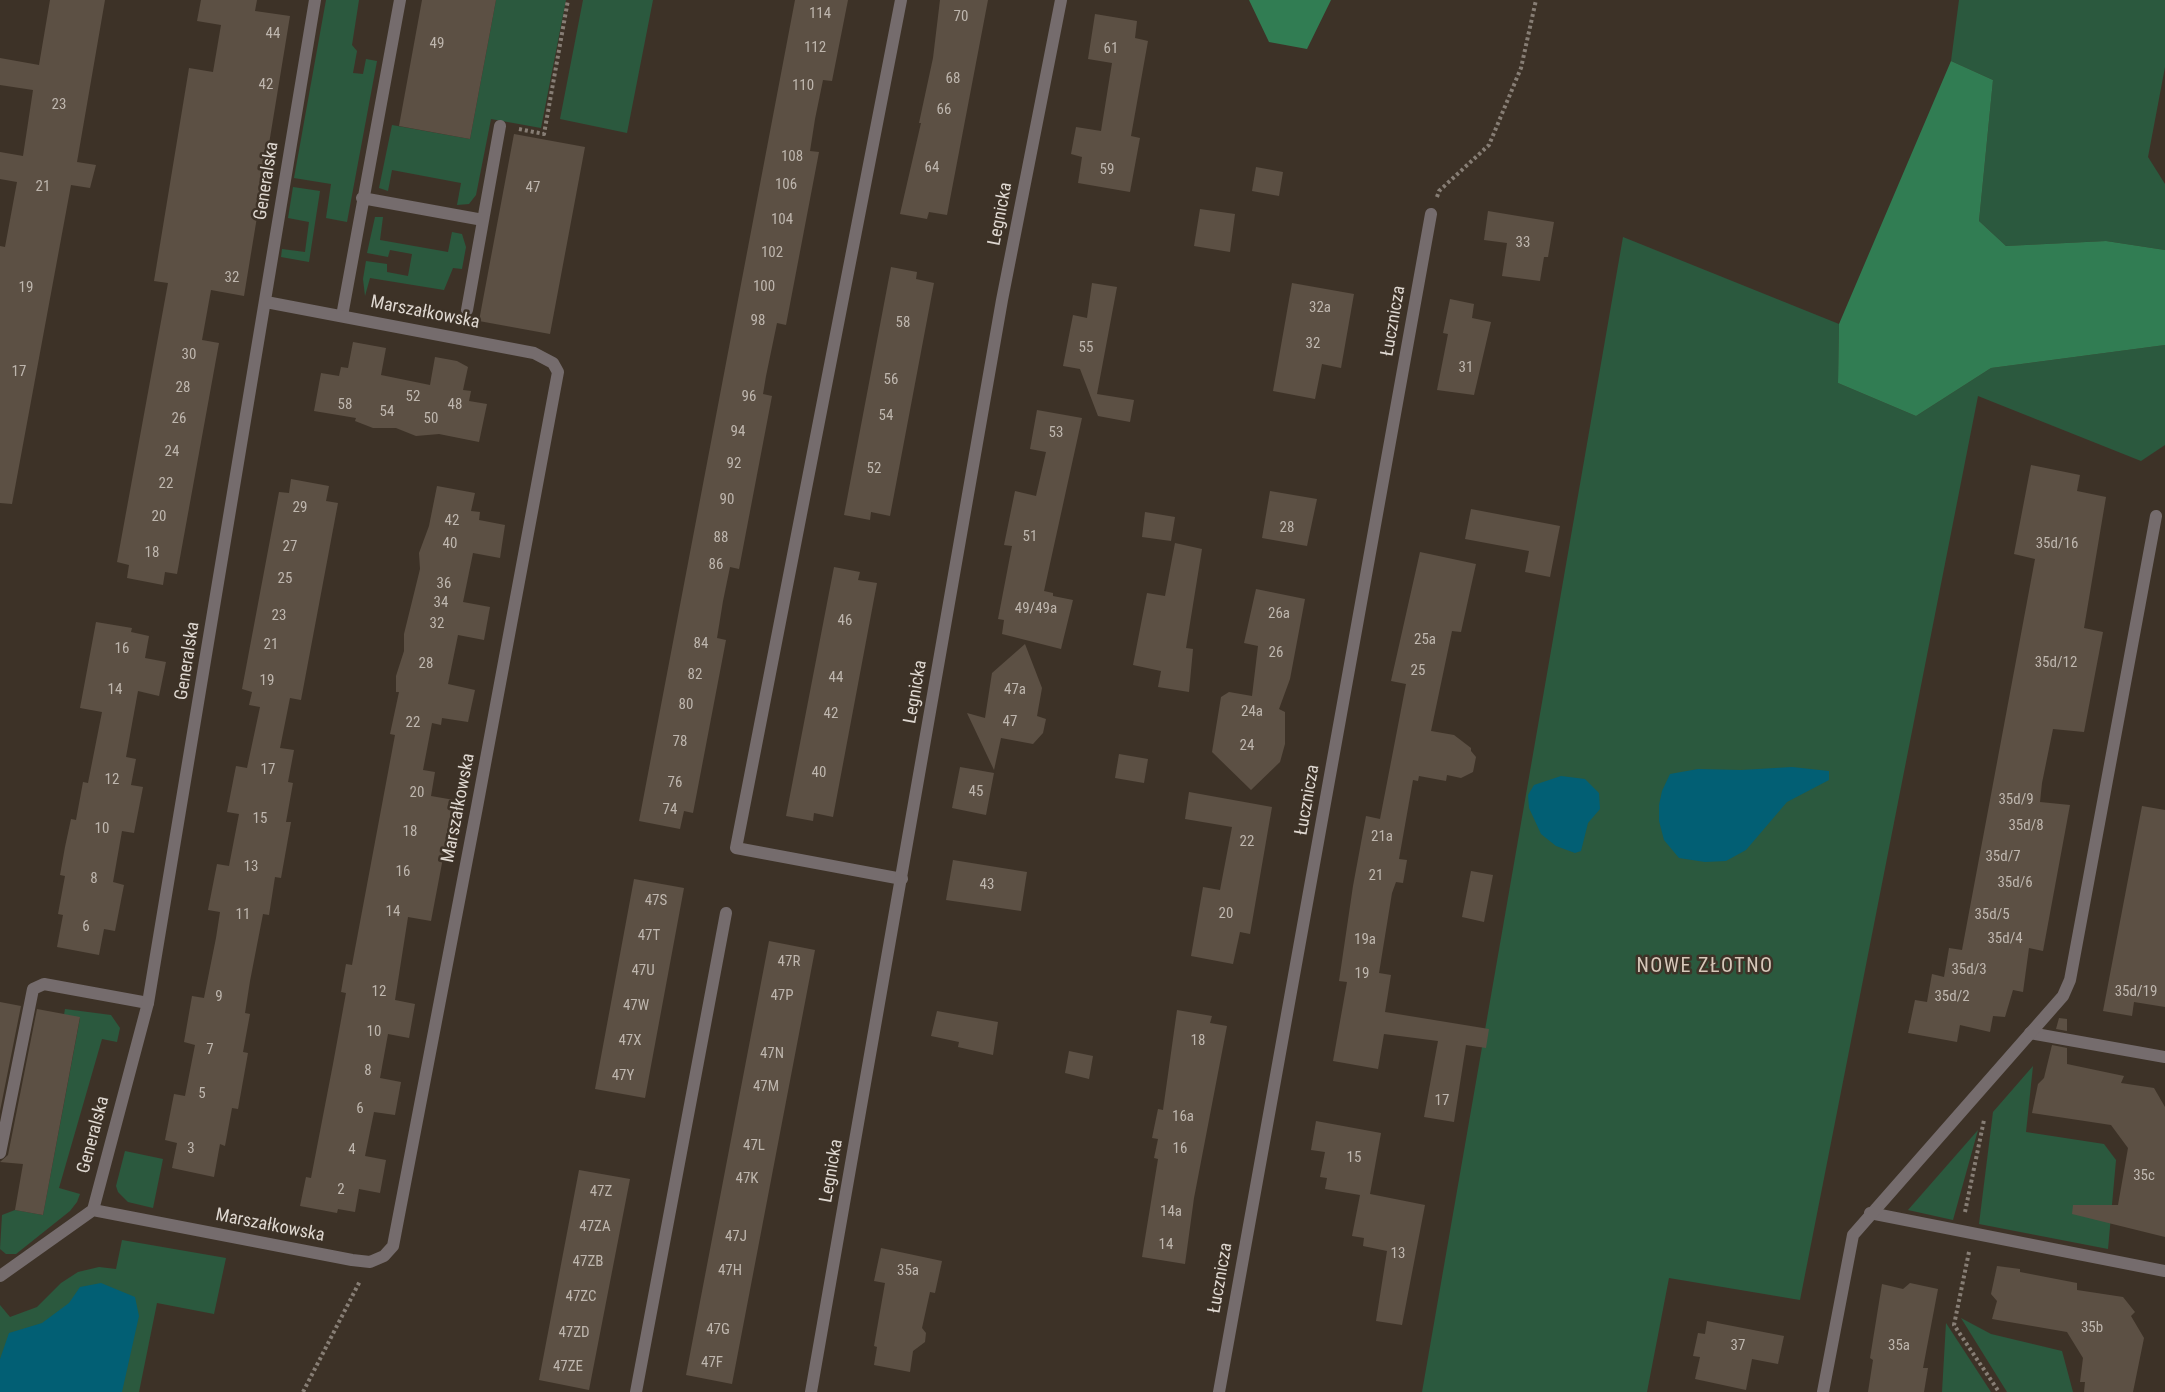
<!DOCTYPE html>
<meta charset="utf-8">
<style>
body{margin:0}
canvas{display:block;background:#3d3227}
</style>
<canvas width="2165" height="1392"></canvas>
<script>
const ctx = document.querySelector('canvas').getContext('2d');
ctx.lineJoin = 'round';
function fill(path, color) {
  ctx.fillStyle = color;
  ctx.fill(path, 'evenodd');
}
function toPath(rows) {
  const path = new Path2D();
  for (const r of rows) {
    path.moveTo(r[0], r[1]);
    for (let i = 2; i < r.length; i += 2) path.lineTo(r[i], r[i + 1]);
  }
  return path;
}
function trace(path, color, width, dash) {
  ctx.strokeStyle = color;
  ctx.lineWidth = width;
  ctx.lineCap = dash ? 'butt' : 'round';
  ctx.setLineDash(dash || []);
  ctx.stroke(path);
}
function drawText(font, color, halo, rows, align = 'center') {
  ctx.font = font + ' "Roboto Condensed",sans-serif';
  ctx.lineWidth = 5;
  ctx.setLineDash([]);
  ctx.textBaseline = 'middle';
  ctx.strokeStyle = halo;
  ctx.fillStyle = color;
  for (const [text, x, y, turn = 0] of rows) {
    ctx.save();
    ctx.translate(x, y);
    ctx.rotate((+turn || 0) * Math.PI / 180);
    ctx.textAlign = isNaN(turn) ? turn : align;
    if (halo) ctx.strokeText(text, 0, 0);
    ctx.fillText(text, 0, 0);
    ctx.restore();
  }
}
const green = toPath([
 [326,0,359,0,352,45,357,51,353,73,363,74,366,59,377,61,347,222,326,218,331,184,294,178],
 [496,0,566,0,541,128,491,119,476,195,469,204,457,205,461,183,392,170,388,191,379,188,392,125,470,139],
 [583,0,653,0,627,133,560,119],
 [1959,0,2165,0,2165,67,2148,157,2165,184,2165,250,2106,241,2006,246,1979,221,1993,80,1951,61],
 [293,187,320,191,309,262,281,257,282,249,305,252,309,222,288,218],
 [375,217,383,217,380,240,448,252,452,232,462,234,466,247,462,269,453,268,444,290,370,278,365,296,363,279,366,261,387,264,387,272,408,276,412,254,390,250,388,257,367,253],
 [1623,237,1839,324,1838,383,1916,416,1991,368,2165,345,2165,445,2141,461,1978,396,1800,1300,1669,1278,1647,1392,1422,1392],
 [65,1009,111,1015,120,1028,117,1042,102,1039,59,1188,80,1194,77,1202,70,1211,16,1254,6,1254,0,1249,2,1215,15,1210,43,1215,80,1018,64,1015],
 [2033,1066,2026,1132,2104,1144,2116,1160,2108,1249,1979,1224,1993,1112],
 [1978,1130,1953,1220,1908,1210],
 [125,1151,163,1159,153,1208,128,1202,118,1192,116,1186],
 [122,1240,226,1258,214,1314,157,1303,139,1392,0,1392,0,1305,10,1317,37,1307,61,1283,78,1272,99,1267,116,1269],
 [1961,1318,1991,1334,2062,1351,2073,1392,2007,1392],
 [1946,1323,1991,1392,1942,1392]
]);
const forest = toPath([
 [1249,0,1331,0,1307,49,1269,42],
 [1951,61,1993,80,1979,221,2006,246,2106,241,2165,250,2165,345,1991,368,1916,416,1838,383,1839,324]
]);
const water = toPath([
 [1792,767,1829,771,1829,780,1787,802,1746,850,1726,861,1705,862,1679,858,1664,840,1659,821,1659,805,1662,791,1670,774,1698,769,1741,770],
 [1561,776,1585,779,1599,793,1600,809,1588,823,1581,851,1575,853,1556,846,1541,834,1529,808,1528,795,1534,785],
 [101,1283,135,1297,139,1316,122,1392,0,1392,0,1359,9,1333,42,1323,69,1303,80,1287]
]);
const building = toPath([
 [50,0,105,0,77,162,96,165,90,188,71,185,12,504,0,503,0,246,5,247,17,182,0,179,0,152,23,156,33,90,0,85,0,58,39,65],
 [201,0,257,0,255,11,290,16,244,296,211,290,202,340,219,343,177,574,165,572,163,585,127,578,129,565,117,562,168,283,154,281,189,68,213,72,221,25,197,21],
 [422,0,496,0,470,139,399,126],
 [795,0,848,0,832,81,823,80,815,119,810,151,819,152,786,325,777,323,766,376,763,394,772,396,739,569,730,567,723,601,717,638,726,640,693,813,684,811,680,829,639,821],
 [940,0,988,0,947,215,929,212,927,219,900,214,921,123,919,123,933,58],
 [1095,14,1137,21,1135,38,1148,41,1131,136,1140,138,1130,192,1078,183,1082,157,1071,154,1076,127,1101,131,1112,63,1088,59],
 [514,134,585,147,550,334,479,321],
 [1256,167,1283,172,1279,196,1252,191],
 [1200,209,1235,214,1230,252,1194,246],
 [1488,211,1554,222,1548,257,1544,257,1540,281,1502,276,1507,243,1484,240],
 [891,267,917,272,916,279,934,283,890,516,871,512,870,520,844,515],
 [1092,283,1117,287,1097,394,1134,400,1130,422,1098,416,1080,369,1063,366,1073,315,1087,318],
 [1292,283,1354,294,1341,368,1322,364,1315,399,1273,391],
 [1450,299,1474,304,1472,318,1491,322,1474,395,1437,390,1448,334,1443,333],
 [353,342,386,348,381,375,430,385,435,357,457,361,468,367,463,390,471,391,469,401,487,404,479,442,439,434,416,436,396,428,373,428,355,421,356,418,314,411,321,373,339,376,341,367,348,368],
 [1037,410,1082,418,1044,591,1053,593,1053,596,1073,600,1061,649,1002,634,1004,620,998,619,1012,546,1004,545,1015,491,1036,496,1046,452,1030,449],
 [2031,465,2080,475,2077,491,2106,497,2084,628,2103,632,2084,732,2053,729,2042,783,2040,802,2070,805,2043,951,2029,948,2023,992,2013,990,2005,1017,1993,1016,1990,1032,1960,1025,1957,1042,1908,1033,1915,1000,1927,1002,1932,974,1944,977,1949,948,1962,950,2035,559,2014,554],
 [291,479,329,486,326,501,338,503,301,700,290,698,280,748,294,750,288,782,293,783,286,822,291,822,281,878,275,877,269,915,263,914,250,981,245,1013,250,1014,243,1052,248,1053,238,1109,232,1108,225,1146,220,1144,214,1177,172,1168,177,1143,165,1140,174,1094,185,1096,195,1045,184,1042,192,996,204,998,216,938,220,912,208,910,217,864,229,866,239,814,227,812,236,766,247,768,260,707,249,705,252,692,242,689,279,492,289,493],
 [437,486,475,493,471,511,480,512,479,520,505,525,500,558,473,553,463,602,490,607,484,640,458,635,448,684,475,690,468,722,442,718,441,725,432,723,423,770,435,772,431,796,454,800,431,921,408,917,395,1000,415,1004,409,1038,388,1034,380,1078,401,1082,395,1115,374,1112,365,1156,386,1160,380,1193,359,1189,355,1212,338,1209,337,1213,300,1206,306,1177,311,1178,333,1064,346,993,341,992,346,964,352,965,395,735,390,734,399,692,396,692,396,676,404,651,404,634,420,569,419,553,429,526],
 [1270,491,1317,499,1307,546,1262,538],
 [1471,509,1560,526,1550,577,1525,572,1529,551,1465,539],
 [1145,512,1175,517,1171,541,1142,537],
 [1175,543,1202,549,1186,648,1193,649,1189,692,1158,687,1161,671,1133,665,1147,593,1165,596],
 [1420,552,1476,564,1461,632,1452,631,1431,731,1454,735,1471,748,1471,751,1476,757,1473,772,1461,778,1447,775,1446,781,1419,776,1418,781,1413,780,1399,859,1407,860,1403,883,1396,882,1392,893,1379,973,1391,975,1385,1012,1489,1029,1486,1048,1466,1045,1454,1122,1424,1117,1438,1041,1384,1034,1378,1069,1333,1061,1347,982,1339,981,1353,886,1366,816,1380,819,1406,684,1391,681],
 [834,567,860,572,858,580,877,583,833,817,814,813,813,821,786,816],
 [1256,589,1305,599,1290,679,1279,709,1285,712,1285,744,1280,762,1251,790,1212,752,1221,697,1229,692,1252,696,1258,646,1244,643],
 [96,622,132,628,131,632,149,636,145,658,166,662,159,696,138,691,126,757,136,759,131,785,143,787,134,833,122,831,113,882,124,885,115,931,104,929,99,955,57,947,63,915,58,914,65,876,60,875,65,847,71,819,76,820,83,782,88,783,102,712,80,708],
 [1025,644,1042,688,1037,716,1046,719,1043,733,1033,744,1001,738,994,770,967,713,985,718,992,673],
 [1119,754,1148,759,1144,783,1115,778],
 [960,767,994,773,986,815,952,808],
 [1189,792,1272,807,1250,934,1240,932,1233,964,1191,956,1203,887,1220,890,1232,827,1185,819],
 [2142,806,2165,810,2165,1007,2134,1002,2132,1016,2103,1011],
 [953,860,1027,872,1021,911,946,900],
 [1471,871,1493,875,1484,922,1462,917],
 [634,879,684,888,645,1098,595,1089],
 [769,941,815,950,732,1384,686,1375],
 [0,1002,21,1006,0,1111],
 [37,1009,80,1017,43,1215,15,1210,23,1164,0,1162,8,1155],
 [1177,1010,1212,1016,1210,1023,1227,1026,1194,1198,1185,1264,1142,1257,1158,1159,1154,1158,1158,1139,1152,1138,1158,1109,1163,1110],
 [937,1011,998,1022,993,1055,958,1047,959,1042,931,1036],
 [2059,1018,2067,1019,2067,1031,2056,1029],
 [2052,1045,2067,1048,2067,1064,2124,1076,2121,1083,2154,1088,2165,1107,2165,1237,2072,1214,2073,1205,2118,1205,2128,1148,2111,1125,2032,1113,2038,1084,2044,1078],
 [1069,1051,1093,1056,1089,1079,1065,1073],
 [1316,1121,1381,1133,1370,1194,1425,1205,1402,1325,1376,1321,1387,1251,1363,1246,1364,1238,1352,1236,1360,1195,1325,1189,1327,1178,1320,1177,1325,1152,1311,1150],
 [579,1170,630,1179,589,1390,539,1380],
 [881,1248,942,1261,935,1293,930,1292,922,1328,926,1333,925,1342,913,1351,910,1372,874,1365,877,1347,874,1346,885,1283,874,1281],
 [1997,1266,2020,1269,2020,1272,2077,1283,2077,1290,2123,1297,2135,1312,2131,1316,2144,1338,2133,1392,2084,1392,2085,1382,2080,1382,2083,1358,2067,1332,1992,1319,1997,1301,1991,1294],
 [1910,1283,1938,1289,1923,1368,1928,1368,1924,1392,1868,1392,1873,1360,1870,1358,1882,1284,1903,1289],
 [1707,1321,1784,1336,1778,1364,1752,1359,1746,1390,1695,1379,1700,1357,1693,1356,1698,1333,1705,1334]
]);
const path = toPath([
 [519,129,544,134,568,0],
 [1437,197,1439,191,1489,145,1521,68,1536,0],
 [1965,1212,1984,1120],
 [1969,1252,1954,1325,1999,1392],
 [303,1392,360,1281]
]);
const service = toPath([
 [901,0,736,848,902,879],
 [362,198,483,220],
 [467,310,500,126],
 [342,316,400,0],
 [2030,1033,2165,1057],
 [0,1153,33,989,44,984,148,1003],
 [1870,1213,2165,1271],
 [636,1392,726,913]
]);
const minor = toPath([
 [93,1210,352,1260,370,1262,384,1256,393,1246,477,807,558,372,553,363,534,353,266,302],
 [0,1276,93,1210,148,1003,315,0],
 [811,1392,1002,300,1061,0],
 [1219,1392,1431,214],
 [1823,1392,1853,1235,2063,996,2070,980,2156,516]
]);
const numberNames = [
 ["114",820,14],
 ["70",961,17],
 ["44",273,34],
 ["49",437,44],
 ["112",815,48],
 ["61",1111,49],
 ["68",953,79],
 ["42",266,85],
 ["110",803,86],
 ["23",59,105],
 ["66",944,110],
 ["108",792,157],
 ["64",932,168],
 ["59",1107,170],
 ["106",786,185],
 ["21",43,187],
 ["47",533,188],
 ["104",782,220],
 ["33",1523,243],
 ["102",772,253],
 ["32",232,278],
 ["100",764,287],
 ["19",26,288],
 ["32a",1320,308],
 ["98",758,321],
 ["58",903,323],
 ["32",1313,344],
 ["55",1086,348],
 ["30",189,355],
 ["31",1466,368],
 ["17",19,372],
 ["56",891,380],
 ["28",183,388],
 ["52",413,397],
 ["96",749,397],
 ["58",345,405],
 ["48",455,405],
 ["54",387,412],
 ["54",886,416],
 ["26",179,419],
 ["50",431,419],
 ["94",738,432],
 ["53",1056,433],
 ["24",172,452],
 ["92",734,464],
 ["52",874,469],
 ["22",166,484],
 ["90",727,500],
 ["29",300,508],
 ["20",159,517],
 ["42",452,521],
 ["28",1287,528],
 ["51",1030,537],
 ["88",721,538],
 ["40",450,544],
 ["35d/16",2057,544],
 ["27",290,547],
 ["18",152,553],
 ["86",716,565],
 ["25",285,579],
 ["36",444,584],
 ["34",441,603],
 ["49/49a",1036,609],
 ["26a",1279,614],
 ["23",279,616],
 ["46",845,621],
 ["32",437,624],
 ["25a",1425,640],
 ["84",701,644],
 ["21",271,645],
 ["16",122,649],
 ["26",1276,653],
 ["35d/12",2056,663],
 ["28",426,664],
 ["25",1418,671],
 ["82",695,675],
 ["44",836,678],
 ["19",267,681],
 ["14",115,690],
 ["47a",1015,690],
 ["80",686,705],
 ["24a",1252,712],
 ["42",831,714],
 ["47",1010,722],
 ["22",413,723],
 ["78",680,742],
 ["24",1247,746],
 ["17",268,770],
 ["40",819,773],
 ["12",112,780],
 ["76",675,783],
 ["45",976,792],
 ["20",417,793],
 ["35d/9",2016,800],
 ["74",670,810],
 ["15",260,819],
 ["35d/8",2026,826],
 ["10",102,829],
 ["18",410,832],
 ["21a",1382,837],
 ["22",1247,842],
 ["35d/7",2003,857],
 ["13",251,867],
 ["16",403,872],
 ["21",1376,876],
 ["8",94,879],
 ["35d/6",2015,883],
 ["43",987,885],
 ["47S",656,901],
 ["14",393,912],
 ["20",1226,914],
 ["11",243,915],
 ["35d/5",1992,915],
 ["6",86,927],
 ["47T",649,936],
 ["35d/4",2005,939],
 ["19a",1365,940],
 ["47R",789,962],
 ["35d/3",1969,970],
 ["47U",643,971],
 ["19",1362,974],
 ["12",379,992],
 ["35d/19",2136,992],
 ["47P",782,996],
 ["9",219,997],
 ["35d/2",1952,997],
 ["47W",636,1006],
 ["10",374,1032],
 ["47X",630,1041],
 ["18",1198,1041],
 ["7",210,1050],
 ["47N",772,1054],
 ["8",368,1071],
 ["47Y",623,1076],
 ["47M",766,1087],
 ["5",202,1094],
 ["17",1442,1101],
 ["6",360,1109],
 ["16a",1183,1117],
 ["47L",754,1146],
 ["3",191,1149],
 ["16",1180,1149],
 ["4",352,1150],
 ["15",1354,1158],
 ["35c",2144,1176],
 ["47K",747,1179],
 ["2",341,1190],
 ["47Z",601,1192],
 ["14a",1171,1212],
 ["47ZA",595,1227],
 ["47J",736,1237],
 ["14",1166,1245],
 ["13",1398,1254],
 ["47ZB",588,1262],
 ["47H",730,1271],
 ["35a",908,1271],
 ["47ZC",581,1297],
 ["35b",2092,1328],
 ["47G",718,1330],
 ["47ZD",574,1333],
 ["37",1738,1346],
 ["35a",1899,1346],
 ["47F",712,1363],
 ["47ZE",568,1367]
];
const streetNames = [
 ["Generalska",267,181,-81],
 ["Legnicka",1001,214,-79],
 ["Marszałkowska",425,313,11],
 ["Łucznicza",1394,321,-80],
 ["Generalska",188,661,-81],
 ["Legnicka",916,692,-80],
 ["Łucznicza",1308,800,-80],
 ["Marszałkowska",459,808,-79],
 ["Generalska",94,1135,-75],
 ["Legnicka",832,1171,-80],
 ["Marszałkowska",270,1226,11],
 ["Łucznicza",1221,1278,-80]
];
const neighbourhoodNames = [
 ["NOWE ZŁOTNO",1705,967]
];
fill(green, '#2b593e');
fill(forest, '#317d53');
fill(water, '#025f74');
fill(building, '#5c5044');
trace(path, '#877e75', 4, [3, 3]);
trace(service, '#756c6d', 12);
trace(minor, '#756c6d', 12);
drawText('15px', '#beb6ae', null, numberNames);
drawText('18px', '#dfd8d1', '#3d3227', streetNames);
ctx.letterSpacing = '1.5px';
drawText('20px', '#d6c7b9', '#3d3227', neighbourhoodNames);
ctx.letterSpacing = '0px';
</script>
